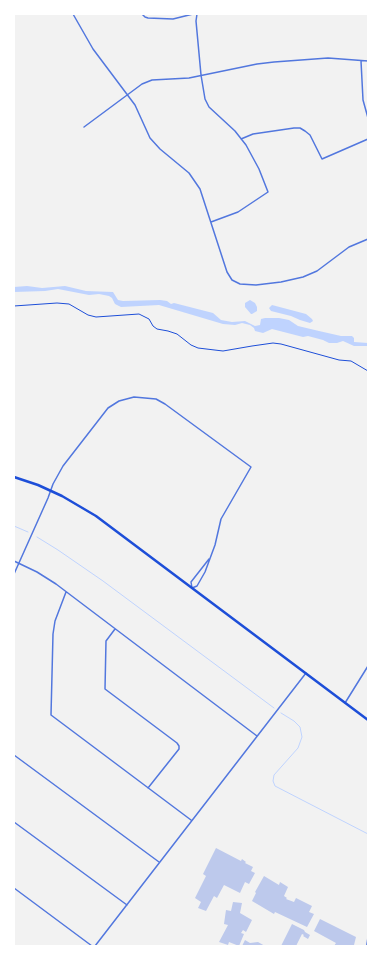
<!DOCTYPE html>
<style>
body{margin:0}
#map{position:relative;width:382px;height:960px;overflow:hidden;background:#f2f2f2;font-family:Inter,sans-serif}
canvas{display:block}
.frame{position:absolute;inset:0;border:15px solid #fff;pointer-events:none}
</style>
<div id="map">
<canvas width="382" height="960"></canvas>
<div class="frame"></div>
</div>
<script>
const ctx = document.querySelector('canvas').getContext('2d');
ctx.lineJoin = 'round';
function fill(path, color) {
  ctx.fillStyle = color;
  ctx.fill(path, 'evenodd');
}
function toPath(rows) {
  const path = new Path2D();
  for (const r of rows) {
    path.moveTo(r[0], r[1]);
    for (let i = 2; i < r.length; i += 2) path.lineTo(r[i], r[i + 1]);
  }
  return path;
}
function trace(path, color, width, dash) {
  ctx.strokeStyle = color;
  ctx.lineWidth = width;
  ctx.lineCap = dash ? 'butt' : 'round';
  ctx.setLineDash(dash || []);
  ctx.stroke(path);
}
const water = toPath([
 [27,286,42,288,65,286,86,291,113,292,118,300,123,301,160,300,167,301,171,304,174,303,213,313,221,320,232,322,245,321,255,326,260,325,261,319,265,318,279,318,289,320,298,326,319,331,341,336,352,336,354,338,354,342,368,343,368,346,354,346,343,341,337,343,329,343,323,340,308,336,303,337,272,329,263,333,255,331,254,328,250,325,242,323,235,325,223,324,159,305,121,307,115,304,112,298,109,296,99,294,89,295,58,289,45,291,14,292,14,287],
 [250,300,255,303,257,307,257,311,252,314,251,314,245,307,245,303],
 [272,305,306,314,312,319,313,321,310,323,300,320,291,316,271,311,269,308]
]);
const stream = toPath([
 [14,526,28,532],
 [37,537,58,550,103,581,274,708],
 [281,713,294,721,300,727,302,737,298,748,274,775,273,781,275,786,368,834]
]);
const building = toPath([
 [216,848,241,861,242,859,246,862,245,863,253,867,251,871,255,873,249,884,245,882,240,893,224,885,217,898,214,896,206,911,198,908,201,902,195,898,206,876,203,874],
 [264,876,279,885,280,882,288,887,284,896,287,898,286,899,294,902,296,898,312,906,309,912,314,914,307,927,275,912,274,914,252,901,256,893,255,892],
 [233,902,242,903,240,913,252,920,246,932,243,930,241,933,244,934,239,946,229,942,228,945,219,942,228,925,224,924,226,910,231,911],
 [320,919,356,937,354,945,353,946,334,946,336,943,314,931],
 [292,924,304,930,305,932,310,935,308,939,303,936,304,935,302,934,296,946,281,946],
 [245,940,250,943,258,942,265,946,242,946]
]);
const path = toPath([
 [14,306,57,303,69,304,88,315,96,317,139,314,149,319,153,326,157,329,168,331,177,334,191,345,198,348,223,351,252,346,273,343,281,344,339,360,351,361,368,371]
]);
const minor = toPath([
 [73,14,93,49,135,105,150,138,160,149,189,173,200,189,227,272,232,280,240,284,256,285,281,282,303,277,317,271,349,247,368,239],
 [142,14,145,17,148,18,173,19,193,14],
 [197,14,196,21,201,75,205,99,209,107,235,131,246,145,259,169,268,192,238,212,211,222],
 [361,61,363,100,368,118],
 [84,127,142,84,152,80,189,78,257,64,274,62,328,58,368,61],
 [241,139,253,134,294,128,300,128,305,131,310,135,322,159,368,139],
 [14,561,37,572,56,584,257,736],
 [14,574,48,498,53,484,63,466,108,408,119,401,134,397,156,399,165,404,251,467,221,519,215,545,205,572,197,586,192,588,191,582,209,559],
 [66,592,55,621,53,634,51,715,191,820],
 [115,629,106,641,105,689,177,743,179,746,179,749,148,788],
 [345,703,368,666],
 [14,755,159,862],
 [14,822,127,905],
 [14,888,92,946],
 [95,946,306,673]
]);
const tertiary = toPath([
 [367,946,368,939]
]);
const secondary = toPath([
 [14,477,38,485,62,496,96,516,368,720]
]);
fill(water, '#bfd3fe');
trace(stream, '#bfd3fe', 1);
fill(building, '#bdc9ec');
trace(path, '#1d4ed8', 1);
trace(minor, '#5277de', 1.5);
trace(tertiary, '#5277de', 2);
trace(secondary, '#1d4ed8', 2.5);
</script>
